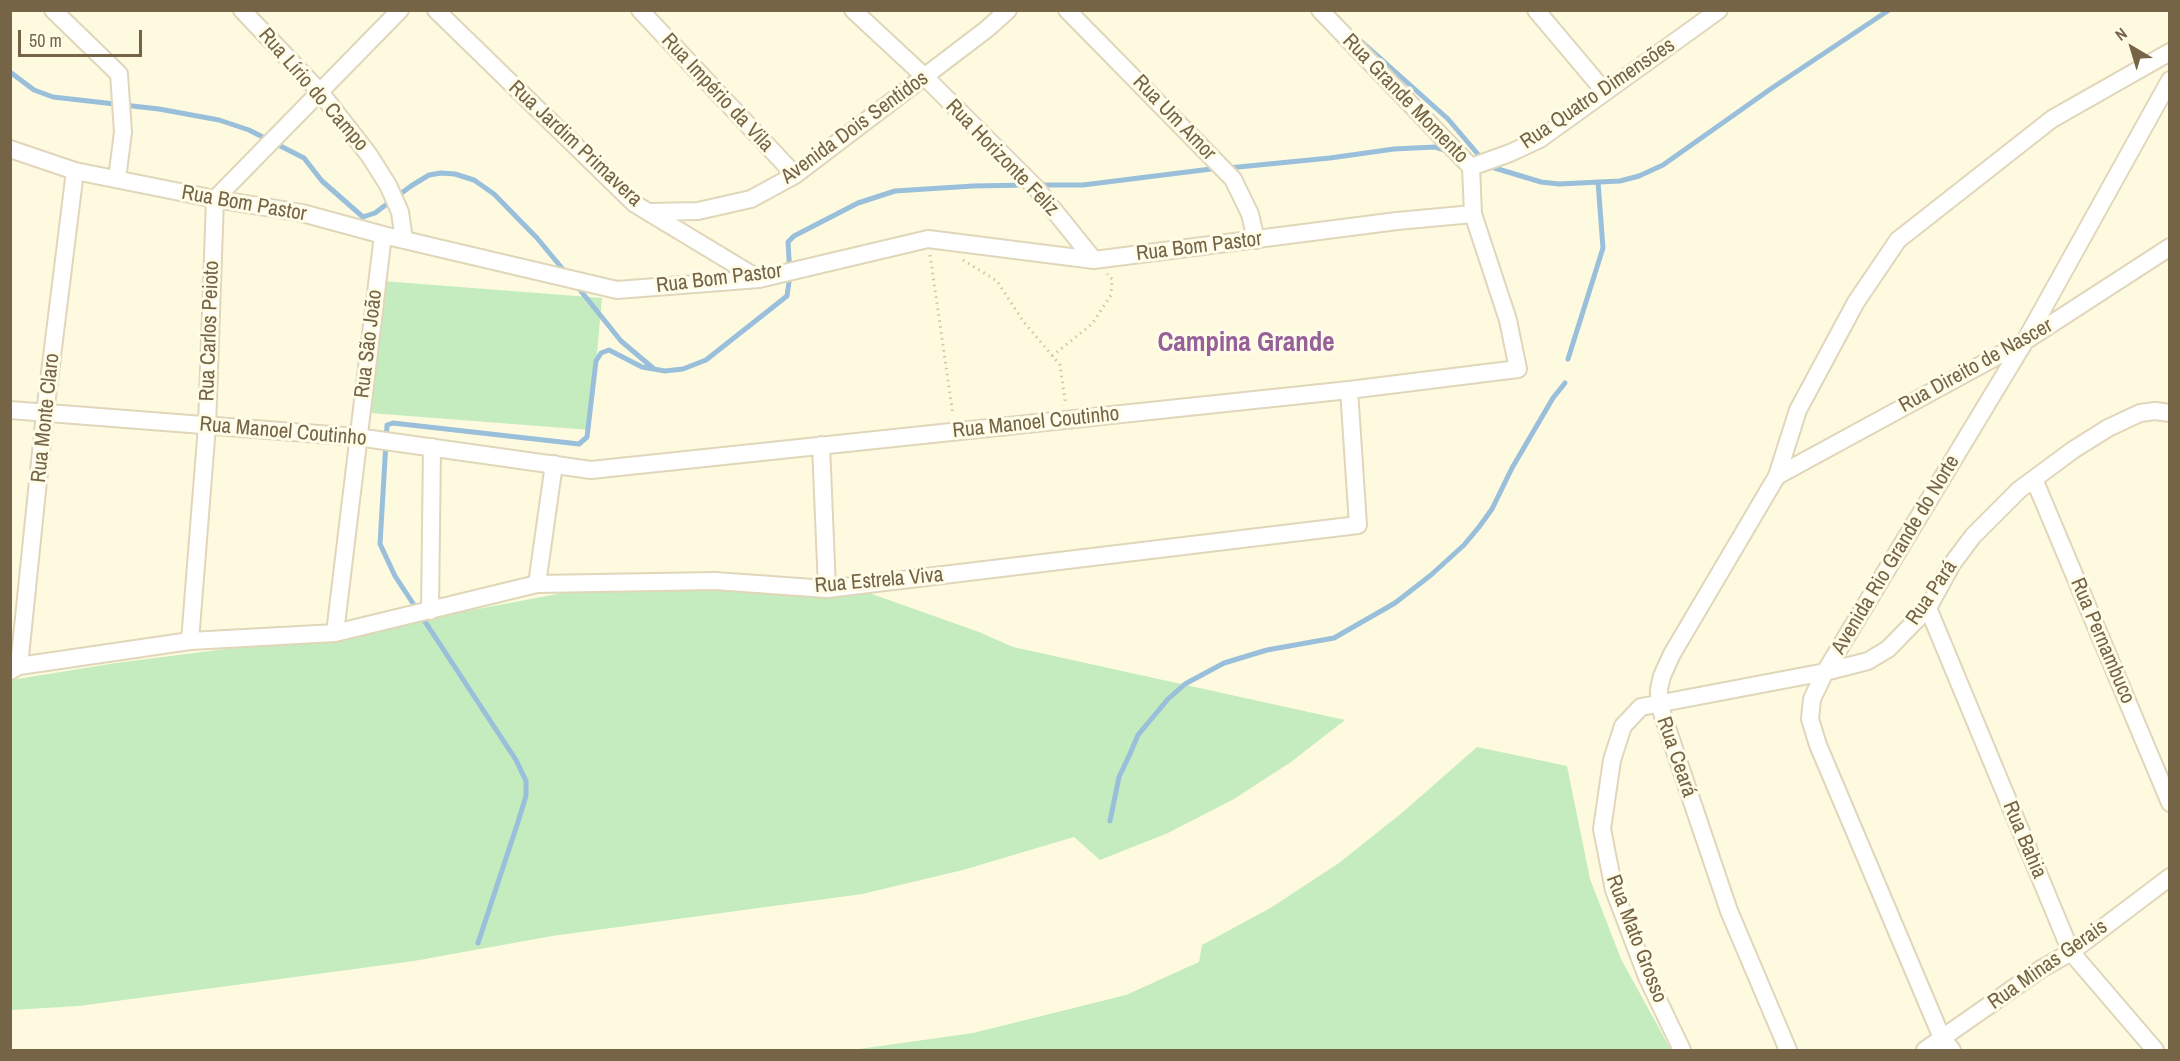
<!DOCTYPE html>
<meta charset="utf-8">
<style>
body{margin:0}
#map{position:relative;width:2180px;height:1061px;overflow:hidden;background:#fefae0;font-family:"Archivo Narrow",sans-serif}
canvas{display:block}
.frame{position:absolute;inset:0;border:12px solid #766446;pointer-events:none}
.north{position:absolute;left:2102px;top:18px;width:60px;height:60px;-webkit-text-stroke:4px #fffce8;paint-order:stroke;rotate:322deg;font-size:16px;font-weight:700;line-height:24px;text-align:center;color:#766446}
.north::after{content:'';display:block;margin:auto;width:21px;height:27px;background:#766446;clip-path:polygon(50% 0,100% 100%,50% 72%,0 100%)}
.scale{position:absolute;left:18px;top:30px;width:124px;height:27px;box-sizing:border-box;border:3px solid #766446;border-top:0;padding-left:8px;font-size:18px;line-height:21px;white-space:nowrap;color:#766446;-webkit-text-stroke:4px #fffce8;paint-order:stroke}
</style>
<div id="map">
<canvas width="2180" height="1061"></canvas>
<div class="frame"></div>
<div class="north">N</div>
<div class="scale">50 m</div>
</div>
<script>
const ctx = document.querySelector('canvas').getContext('2d');
ctx.lineJoin = 'round';
function fill(path, color) {
  ctx.fillStyle = color;
  ctx.fill(path, 'evenodd');
}
function toPath(rows) {
  const path = new Path2D();
  for (const r of rows) {
    path.moveTo(r[0], r[1]);
    for (let i = 2; i < r.length; i += 2) path.lineTo(r[i], r[i + 1]);
  }
  return path;
}
function trace(path, color, width, dash) {
  ctx.strokeStyle = color;
  ctx.lineWidth = width;
  ctx.lineCap = dash ? 'butt' : 'round';
  ctx.setLineDash(dash || []);
  ctx.stroke(path);
}
function drawText(font, color, halo, rows, align = 'center') {
  ctx.font = font + ' "Archivo Narrow",sans-serif';
  ctx.lineWidth = 6;
  ctx.setLineDash([]);
  ctx.textBaseline = 'middle';
  ctx.strokeStyle = halo;
  ctx.fillStyle = color;
  for (const [text, x, y, turn = 0] of rows) {
    ctx.save();
    ctx.translate(x, y);
    ctx.rotate((+turn || 0) * Math.PI / 180);
    ctx.textAlign = isNaN(turn) ? turn : align;
    if (halo) ctx.strokeText(text, 0, 0);
    ctx.fillText(text, 0, 0);
    ctx.restore();
  }
}
const green = toPath([
 [382,281,602,298,590,430,370,413],
 [584,589,869,593,979,632,1013,647,1345,720,1291,762,1234,799,1168,833,1100,860,1074,837,963,870,862,894,552,936,414,961,79,1006,11,1010,11,680,116,663,350,633],
 [1477,747,1567,766,1590,879,1621,959,1671,1050,852,1050,973,1033,1126,995,1199,962,1202,945,1272,907,1339,863,1403,812]
]);
const stream = toPath([
 [1362,42,1448,119,1482,159],
 [10,72,34,90,53,97,159,109,219,120,249,130,304,158,322,181,363,217,375,213,411,186,429,175,441,173,455,174,474,180,494,194,537,238,566,273],
 [1488,166,1541,182,1559,184,1620,181,1639,176,1663,165,1772,88,1889,10],
 [1228,168,1330,158,1394,149,1435,147,1448,151],
 [1038,185,1083,185,1219,168],
 [576,285,621,341,653,368],
 [1568,359,1603,248,1598,182],
 [1110,821,1119,777,1129,756,1138,735,1168,699,1185,684,1224,663,1267,650,1334,638,1395,603,1431,575,1464,545,1479,527,1492,509,1512,468,1553,398,1565,383],
 [478,943,517,825,526,796,526,781,516,760,395,576,380,544,387,425,393,423,579,444,587,437,596,361,601,353,609,350,642,367,665,371,683,369,706,360,787,296,790,275,788,242,794,236,858,203,895,191,973,186,1028,185]
]);
const path = toPath([
 [930,255,953,415],
 [963,260,997,281,1023,321,1060,365,1065,400,1062,405],
 [1052,356,1092,324,1111,295,1112,279,1107,274]
]);
const minor = toPath([
 [53,10,119,74,123,132,117,179],
 [242,10,320,92,369,155,388,185,400,212,404,240],
 [436,10,635,204,759,279],
 [640,10,795,175],
 [853,10,925,77,1036,188,1094,260],
 [1067,10,1233,179,1250,214,1256,240],
 [1536,10,1605,92],
 [10,149,75,171,215,199,302,213,383,235,617,290,759,279,928,239,1094,260,1397,221,1473,214],
 [1471,167,1510,153,1540,139,1719,10],
 [215,199,400,10],
 [649,212,698,211,751,199,795,175,987,29,1008,10],
 [10,410,357,437,591,470,1349,390,1518,369,1508,320,1473,214,1471,167,1320,10],
 [821,445,827,589],
 [1777,476,2025,341,2170,247],
 [2034,479,2170,803],
 [537,584,554,464],
 [1928,608,2071,952,2155,1050],
 [430,611,432,447],
 [335,633,383,235],
 [190,641,207,426,215,199],
 [19,666,45,413,75,171],
 [10,671,19,666,190,641,335,633,537,584,715,581,827,589,1358,525,1349,390],
 [1682,1050,1647,977,1614,890,1602,829,1612,760,1623,726,1641,707,1825,672,1868,661,1888,649,1928,608,1952,564,1973,536,2019,490,2073,450,2108,428,2140,413,2155,411,2170,413],
 [1788,1050,1729,911,1659,704,1659,689,1662,676,1672,654,1777,476,1798,410,1856,302,1898,240,2052,119,2170,52],
 [1925,1050,2041,969,2071,952,2170,877],
 [1952,1050,1942,1038,1818,745,1810,719,1812,699,1825,672,2025,341,2170,80]
]);
const streetNames = [
 ["Rua Lírio do Campo",313,90,49],
 ["Rua Império da Vila",717,93,47],
 ["Rua Quatro Dimensões",1598,94,-34],
 ["Rua Grande Momento",1405,99,46],
 ["Rua Um Amor",1174,118,46],
 ["Avenida Dois Sentidos",855,128,-36],
 ["Rua Jardim Primavera",575,144,43],
 ["Rua Horizonte Feliz",1002,158,46],
 ["Rua Bom Pastor",244,204,10],
 ["Rua Bom Pastor",1199,247,-7],
 ["Rua Bom Pastor",719,279,-7],
 ["Rua Carlos Peioto",210,331,-88],
 ["Rua São João",369,344,-83],
 ["Rua Direito de Nascer",1976,366,-29],
 ["Rua Monte Claro",46,418,-84],
 ["Rua Manoel Coutinho",1036,423,-6],
 ["Rua Manoel Coutinho",283,432,5],
 ["Avenida Rio Grande do Norte",1896,555,-59],
 ["Rua Estrela Viva",879,581,-5],
 ["Rua Pará",1932,593,-56],
 ["Rua Pernambuco",2102,641,67],
 ["Rua Ceará",1676,757,71],
 ["Rua Bahia",2024,840,67],
 ["Rua Mato Grosso",1636,939,69],
 ["Rua Minas Gerais",2048,965,-35]
];
const districtNames = [
 ["Campina Grande",1246,344]
];
fill(green, '#c4ecbe');
trace(stream, '#99bfdb', 5);
trace(minor, '#e0d6b9', 20);
trace(path, '#d9c49a', 3, [1.5, 4.5]);
trace(minor, '#fff', 16);
drawText('21px', '#766446', '#fffce8', streetNames);
drawText('bold 27px', '#96619a', '#fffce8', districtNames);
</script>
